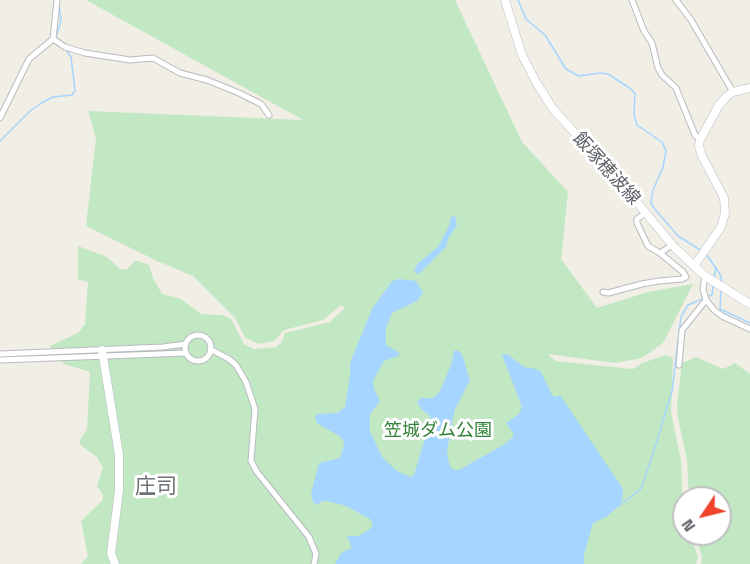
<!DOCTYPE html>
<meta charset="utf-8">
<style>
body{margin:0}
#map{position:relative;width:750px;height:564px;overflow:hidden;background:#f0eee5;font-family:"Space Grotesk",sans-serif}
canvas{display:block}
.north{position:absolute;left:672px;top:486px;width:60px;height:60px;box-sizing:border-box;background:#fff;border:2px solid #bec0c2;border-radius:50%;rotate:235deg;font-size:16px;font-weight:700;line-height:24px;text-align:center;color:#5d6166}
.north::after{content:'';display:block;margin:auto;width:21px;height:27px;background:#ef432c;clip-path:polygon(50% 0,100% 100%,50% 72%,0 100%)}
</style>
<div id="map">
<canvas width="750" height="564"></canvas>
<div class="north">N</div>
</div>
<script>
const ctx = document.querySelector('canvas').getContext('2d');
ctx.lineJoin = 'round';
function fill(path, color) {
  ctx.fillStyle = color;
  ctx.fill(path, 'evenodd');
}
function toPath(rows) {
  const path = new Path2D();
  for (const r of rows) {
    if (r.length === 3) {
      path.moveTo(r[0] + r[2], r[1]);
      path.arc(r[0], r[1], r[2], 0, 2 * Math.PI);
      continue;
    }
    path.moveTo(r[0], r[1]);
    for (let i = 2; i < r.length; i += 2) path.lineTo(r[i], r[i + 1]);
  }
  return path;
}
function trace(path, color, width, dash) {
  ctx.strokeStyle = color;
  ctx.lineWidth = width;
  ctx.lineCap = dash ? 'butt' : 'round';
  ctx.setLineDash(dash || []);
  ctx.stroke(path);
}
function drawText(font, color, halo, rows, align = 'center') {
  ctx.font = font + ' "Space Grotesk","Noto Sans JP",sans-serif';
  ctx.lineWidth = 6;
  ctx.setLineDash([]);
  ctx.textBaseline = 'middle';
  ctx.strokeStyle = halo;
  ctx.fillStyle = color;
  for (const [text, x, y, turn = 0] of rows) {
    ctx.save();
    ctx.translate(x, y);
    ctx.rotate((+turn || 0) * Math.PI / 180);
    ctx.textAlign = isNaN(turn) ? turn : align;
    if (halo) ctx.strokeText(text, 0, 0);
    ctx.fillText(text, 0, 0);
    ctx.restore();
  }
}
const green = toPath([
 [86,0,455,0,522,142,568,192,561,259,597,308,648,292,693,284,663,343,642,358,615,363,547,354,556,361,564,362,633,369,642,363,666,355,673,358,671,412,681,460,684,534,690,534,698,557,696,564,81,564,88,556,81,521,103,500,103,495,97,486,103,468,97,457,83,447,79,442,87,429,90,372,64,364,50,346,78,333,85,324,88,282,78,279,78,246,107,257,120,269,127,270,135,260,149,265,153,278,162,294,181,299,201,314,222,315,231,319,244,344,254,349,276,347,281,343,285,333,330,322,345,308,341,305,323,320,284,330,274,341,258,344,245,337,235,318,193,276,157,261,86,226,96,138,88,111,303,120],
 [696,357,723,369,735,363,750,374,750,564,701,564,702,557,695,534,720,534,720,498,689,498,687,460,678,418,677,406,682,363]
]);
const water = toPath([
 [455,216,457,225,448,239,446,247,419,274,414,272,417,264,438,247,449,226,451,217],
 [399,279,416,281,423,293,417,301,392,313,386,328,386,345,398,352,400,355,384,361,373,381,374,389,380,401,370,414,370,431,382,457,397,471,410,477,414,475,431,418,427,413,421,409,417,402,421,398,434,398,440,391,451,365,454,351,457,350,462,354,470,380,455,409,450,431,447,454,450,466,454,470,459,470,505,444,513,437,513,433,506,423,519,414,522,407,502,355,507,354,524,367,536,369,541,372,552,395,556,397,560,395,623,489,622,501,619,506,606,517,593,523,584,555,584,564,335,564,341,553,352,548,347,536,358,536,370,529,373,525,370,519,346,506,327,501,323,501,317,505,313,502,311,493,319,463,340,458,344,445,343,440,339,436,317,423,315,416,318,414,337,413,345,407,350,376,350,363,372,309,392,281]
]);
const stream = toPath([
 [518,0,526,19,545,35,566,69,579,76,600,73,608,74,631,89,635,94,634,114,637,125,662,142,666,151,663,167,653,190,651,203,654,208,678,236,702,251],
 [56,37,61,21,59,4],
 [0,141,30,111,43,102,53,97,72,95,75,91,71,57,66,50],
 [706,254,720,274,722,283],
 [714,277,716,267],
 [721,291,720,309,750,323],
 [619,506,641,489,652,457,672,391,681,317,688,305,712,295,713,285]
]);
const street = toPath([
 [632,0,644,31,652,43,658,68,662,75,676,88,695,135,700,140],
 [676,0,691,20,733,92],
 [53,39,65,47,85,53,130,60,153,58,180,73,207,80,239,93,261,104,269,115],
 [0,118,29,59,53,39,57,0],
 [645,213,637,219,637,223,648,246,660,253,672,245],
 [603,292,608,293,642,284,659,281,682,279,686,277,683,272,660,253],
 [706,300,714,310,722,316,750,329],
 [198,348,13],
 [210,349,229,359,236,365,246,382,255,409,251,461,257,472,309,537,316,554,314,564],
 [0,354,163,347,186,344],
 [0,360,186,353],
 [679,365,682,330,706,300,703,289,705,276]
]);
const secondary = toPath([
 [505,0,522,55,536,82,553,109,626,189,674,247,705,276,750,304],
 [694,266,721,227,725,213,724,198,702,156,699,146,700,140,719,105,726,97,733,92,750,88],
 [102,350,119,455,119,491,111,553,115,564]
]);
const streetNames = [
 ["飯塚穂波線",606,169,48]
];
const parkNames = [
 ["笠城ダム公園",438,431]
];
const quarterNames = [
 ["庄司",156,487]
];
fill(green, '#c1e8c3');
fill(water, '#a6d5ff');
trace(stream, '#a6d5ff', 1.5);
trace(street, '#b8bbc0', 7);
trace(secondary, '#b9bcc2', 9);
trace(street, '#fff', 5);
trace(secondary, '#fff', 8);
drawText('18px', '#5d6166', '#fff', streetNames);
drawText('18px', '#318238', '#fff', parkNames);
drawText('21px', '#6e7378', '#fff', quarterNames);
</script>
